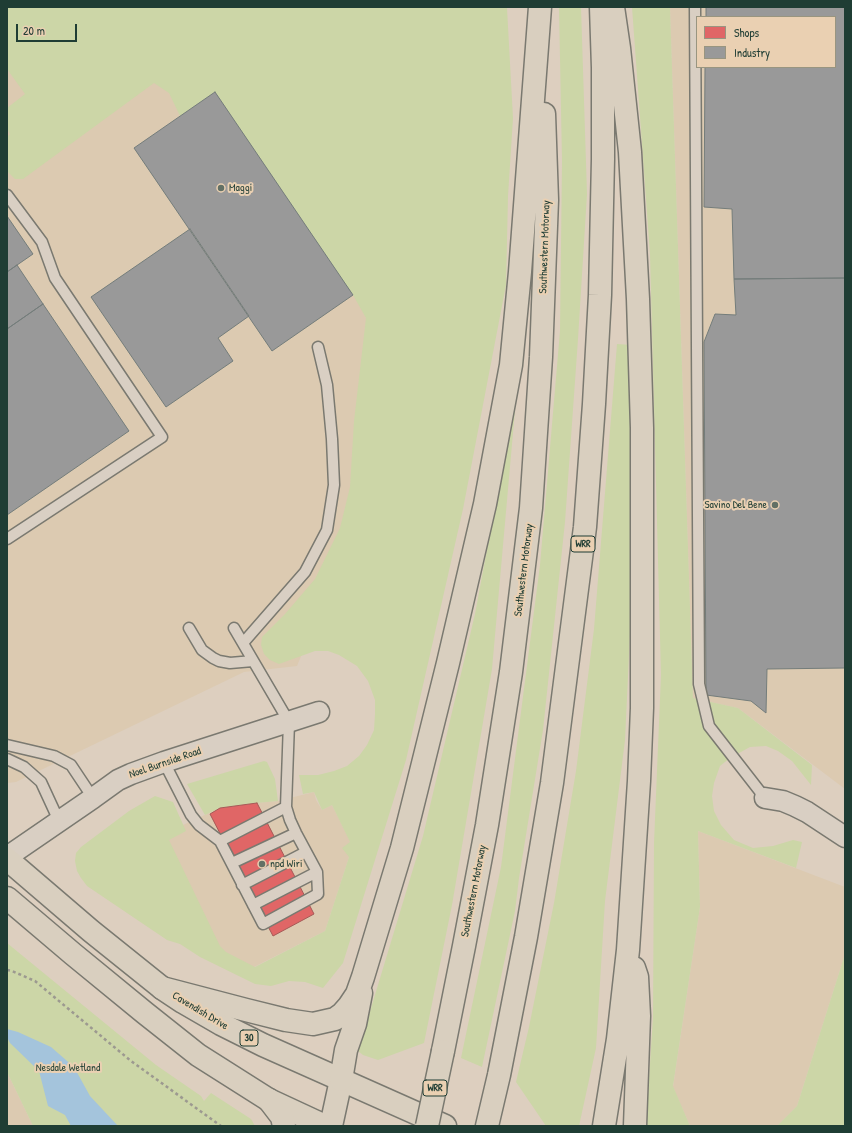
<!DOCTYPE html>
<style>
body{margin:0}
#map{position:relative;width:852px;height:1133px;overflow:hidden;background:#ddcfbf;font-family:"Patrick Hand",sans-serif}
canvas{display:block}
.frame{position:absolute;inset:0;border:8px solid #1f3d34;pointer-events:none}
.legend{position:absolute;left:696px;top:16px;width:140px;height:52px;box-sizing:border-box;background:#ead0b2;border:1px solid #999580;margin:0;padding:5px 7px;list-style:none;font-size:12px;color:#1f3d34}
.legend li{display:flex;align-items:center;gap:8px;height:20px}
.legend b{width:20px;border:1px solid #999580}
.scale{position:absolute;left:16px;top:24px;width:61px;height:18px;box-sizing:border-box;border:2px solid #1f3d34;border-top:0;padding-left:5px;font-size:12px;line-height:14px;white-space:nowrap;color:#1f3d34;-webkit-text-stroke:3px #ead0b2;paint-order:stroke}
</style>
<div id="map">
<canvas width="852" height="1133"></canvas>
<div class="frame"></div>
<ul class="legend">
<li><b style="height:11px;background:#e06666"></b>Shops</li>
<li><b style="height:11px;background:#999"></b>Industry</li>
</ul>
<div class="scale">20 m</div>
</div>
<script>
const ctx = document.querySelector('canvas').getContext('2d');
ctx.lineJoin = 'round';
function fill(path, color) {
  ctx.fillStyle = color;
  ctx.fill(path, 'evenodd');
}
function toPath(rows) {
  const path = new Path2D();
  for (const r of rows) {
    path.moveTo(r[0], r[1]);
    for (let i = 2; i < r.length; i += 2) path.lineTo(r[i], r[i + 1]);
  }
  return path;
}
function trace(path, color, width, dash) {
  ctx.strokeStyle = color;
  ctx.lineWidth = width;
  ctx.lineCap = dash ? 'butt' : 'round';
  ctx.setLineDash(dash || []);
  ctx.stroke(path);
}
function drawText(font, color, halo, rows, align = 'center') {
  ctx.font = font + ' "Patrick Hand",sans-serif';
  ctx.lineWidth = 4;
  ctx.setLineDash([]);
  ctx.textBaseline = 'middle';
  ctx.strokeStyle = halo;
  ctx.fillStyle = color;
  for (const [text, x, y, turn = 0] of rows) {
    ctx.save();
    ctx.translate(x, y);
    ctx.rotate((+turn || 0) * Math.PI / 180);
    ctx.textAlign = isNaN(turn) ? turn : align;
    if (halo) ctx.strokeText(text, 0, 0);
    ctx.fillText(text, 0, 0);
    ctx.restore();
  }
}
const built = toPath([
 [7,7,341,7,473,84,313,627,297,666,244,672,16,782,7,783],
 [670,7,845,7,845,789,738,708,693,698],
 [697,17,835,17,835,67,697,67],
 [314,792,316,800,322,810,332,805,351,843,349,857,325,931,248,970,180,944,161,835,220,808,257,803,278,801],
 [698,831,845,887,845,954,797,1106,777,1126,690,1126,673,1087,700,907],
 [7,1072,33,1126,7,1126]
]);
const green = toPath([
 [7,7,509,7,507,8,513,118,508,196,506,285,463,509,406,760,343,963,323,988,305,982,289,981,271,986,255,984,200,957,180,944,167,940,87,886,81,878,77,871,75,861,76,853,81,847,129,811,155,796,173,802,186,831,169,840,220,946,226,952,255,967,325,931,349,857,342,848,350,842,332,805,322,810,314,792,303,794,299,775,318,775,334,771,347,766,359,756,367,745,374,730,375,714,375,700,368,681,357,666,339,655,328,651,315,651,279,664,270,660,264,654,261,645,262,637,285,614,315,579,340,528,350,487,354,421,366,318,353,295,215,92,180,116,169,93,154,83,23,179,15,179,8,172,7,137,10,134,7,129,7,108,25,94,7,69],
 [559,7,581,7,587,194,578,339,565,522,543,730,519,878,515,911,482,1067,461,1058,501,867,540,565,560,331,562,161],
 [632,7,670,7,693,698,738,708,812,765,811,785,792,761,778,751,766,746,750,747,730,758,720,766,714,783,712,796,714,811,721,825,734,840,753,848,773,846,793,840,802,842,796,868,698,831,700,907,673,1086,690,1126,646,1126,653,1017,654,843,661,675,650,254],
 [617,344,631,345,633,570,625,740,605,901,596,1048,579,1126,546,1126,516,1082,529,1027,554,903,576,771,594,629],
 [517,388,492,669,452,905,424,1043,378,1060,363,1055,358,1051,423,836,475,614],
 [264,761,267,762,275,779,278,801,257,803,220,808,205,815,187,784],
 [7,943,156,1065,201,1096,204,1101,211,1093,251,1119,255,1126,33,1126,7,1072],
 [845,954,845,1126,777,1126,797,1106]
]);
const water = toPath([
 [7,1029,18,1032,51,1047,74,1067,90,1096,118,1126,71,1126,65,1115,48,1106,39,1071,10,1043,7,1037]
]);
const shops = toPath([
 [257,803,314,914,273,936,210,814,220,808,257,803]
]);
const industry = toPath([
 [706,7,845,7,845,278,734,279,732,209,704,207,705,67,835,67,835,17,706,17,706,7],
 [215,92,353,295,272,351,134,148,215,92],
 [7,216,33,254,7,272,7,216],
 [190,229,249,316,218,338,233,361,166,407,91,297,190,229],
 [17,265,43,304,7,329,7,272,17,265],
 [845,278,845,668,767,669,766,713,751,701,706,695,704,342,715,314,736,315,734,279,845,278],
 [43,304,129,431,7,515,7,329,43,304]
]);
const path = toPath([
 [7,970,12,971,35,981,131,1061,221,1126]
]);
const service = toPath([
 [695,7,699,684,709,726,765,798],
 [7,195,42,242,55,278,162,437,7,539],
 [189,628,202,650,213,658,219,661,230,663,253,661],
 [243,643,305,572,327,530,334,485,332,439,327,385,318,347],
 [7,745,54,756,71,765,93,798],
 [7,759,24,767,41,782,59,821],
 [164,762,191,815,199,825,220,841,263,924,318,894,317,872,296,833,290,820,286,807,289,722,234,628],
 [220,841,286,807],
 [232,863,296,833],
 [242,885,306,852],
 [253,905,317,872]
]);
const minor = toPath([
 [765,798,783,801,795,806,807,812,845,837],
 [7,857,93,798,118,780,131,774,164,762,319,712]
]);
const primary = toPath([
 [7,859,91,931,162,988,183,1002,221,1024,263,1045,445,1126],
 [7,898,73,954,145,1013,198,1055,269,1100,325,1126]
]);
const trunk = toPath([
 [269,1100,282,1117,284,1126],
 [331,1126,341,1080]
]);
const motorway = toPath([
 [634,968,637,977,639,1016,635,1126],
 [162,988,246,1010,286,1020,313,1024,335,1019,342,1014,349,1006,357,994,363,977,402,848,448,663,485,504,511,365,520,272,540,7],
 [443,1051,464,946,487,825,511,672,531,508,541,357,547,200,544,114],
 [341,1080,346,1050,355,1024,361,993],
 [487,1126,499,1075,526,937,552,783,585,527,594,404,600,295,603,159,603,68,601,7],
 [604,1126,618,1039,628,950,639,781,642,708,642,428,638,299,630,152,619,48,613,7]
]);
const motorwayBridge = toPath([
 [427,1126,443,1051]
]);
const markers = [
 [221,188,4,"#627065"],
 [775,505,4,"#627065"],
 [262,864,4,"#627065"]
];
const shields = [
 [583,544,24],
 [249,1038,18],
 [435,1088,24]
];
const shieldNames = [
 ["WRR",583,544],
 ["30",249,1038],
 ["WRR",435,1088]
];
const poiNames = [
 ["Maggi",229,188],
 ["Savino Del Bene",767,505,"right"],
 ["npd Wiri",270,864]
];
const streetNames = [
 ["Southwestern Motorway",545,247,-88],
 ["Southwestern Motorway",524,570,-83],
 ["Noel Burnside Road",165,763,-19],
 ["Southwestern Motorway",474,891,-79],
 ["Cavendish Drive",200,1011,31]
];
const parkNames = [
 ["Nesdale Wetland",68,1068]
];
fill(built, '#dccab1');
fill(green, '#ccd6a7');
fill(water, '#a4c4dc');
fill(shops, '#e06666');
trace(shops, '#a65a57', 1);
fill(industry, '#999');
trace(industry, '#747d7b', 1);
trace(service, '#7a7970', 13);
trace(minor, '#7a7970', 23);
trace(primary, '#7a7970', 25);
trace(trunk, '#7a7970', 25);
trace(motorway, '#7a7970', 25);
trace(path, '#9c9990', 2.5, [3, 3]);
trace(service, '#d9cfc3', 10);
trace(minor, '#d9cfc3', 20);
trace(primary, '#d9cfbf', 22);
trace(trunk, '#d9cfbf', 22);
trace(motorway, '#d9cfbf', 22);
trace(motorwayBridge, '#7a7970', 25, []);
trace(motorwayBridge, '#d9cfbf', 22);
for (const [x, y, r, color] of markers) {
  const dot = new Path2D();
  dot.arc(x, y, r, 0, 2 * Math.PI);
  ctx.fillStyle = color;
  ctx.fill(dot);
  trace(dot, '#ead0b2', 1.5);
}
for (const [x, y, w] of shields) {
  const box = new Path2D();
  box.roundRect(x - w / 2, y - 8, w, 16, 3);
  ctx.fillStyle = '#ead0b2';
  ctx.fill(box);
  trace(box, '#1f3d34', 1);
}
drawText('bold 10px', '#1f3d34', null, shieldNames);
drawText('11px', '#1f3d34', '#ead0b2', poiNames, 'left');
drawText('11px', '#1f3d34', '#ead0b2', streetNames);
drawText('11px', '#274539', '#ead0b2', parkNames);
</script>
